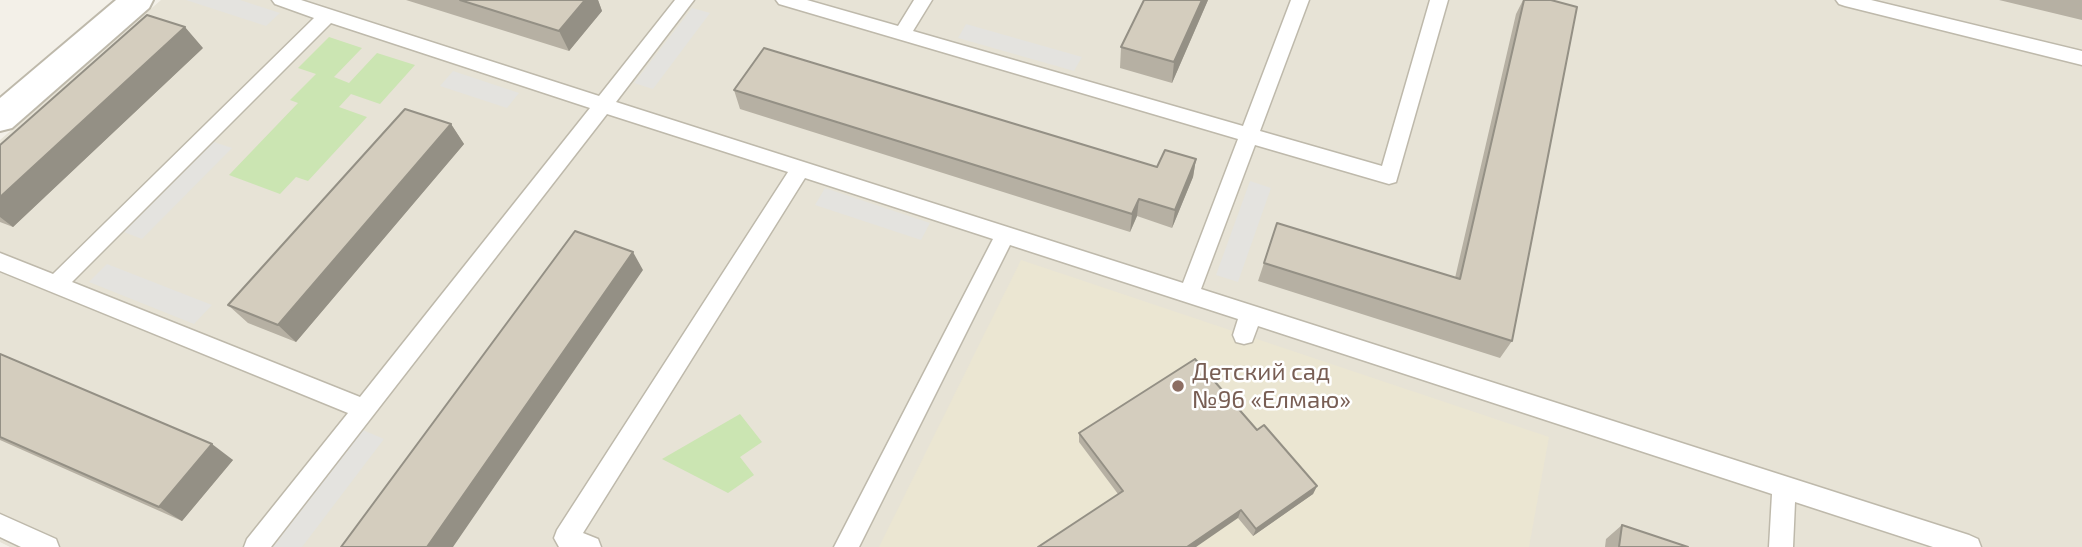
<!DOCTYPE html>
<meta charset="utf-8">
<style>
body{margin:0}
canvas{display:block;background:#f3f0e8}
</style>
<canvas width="2082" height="547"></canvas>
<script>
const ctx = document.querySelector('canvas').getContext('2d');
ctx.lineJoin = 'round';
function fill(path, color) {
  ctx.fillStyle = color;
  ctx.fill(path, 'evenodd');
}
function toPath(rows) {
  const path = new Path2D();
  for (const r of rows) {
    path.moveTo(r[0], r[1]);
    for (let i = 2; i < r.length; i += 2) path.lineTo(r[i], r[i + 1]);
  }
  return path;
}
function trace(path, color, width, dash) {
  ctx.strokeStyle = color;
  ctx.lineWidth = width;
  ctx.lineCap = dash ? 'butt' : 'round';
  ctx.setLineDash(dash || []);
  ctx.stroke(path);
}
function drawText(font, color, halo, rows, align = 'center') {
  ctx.font = font + ' "Exo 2",sans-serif';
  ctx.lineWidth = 5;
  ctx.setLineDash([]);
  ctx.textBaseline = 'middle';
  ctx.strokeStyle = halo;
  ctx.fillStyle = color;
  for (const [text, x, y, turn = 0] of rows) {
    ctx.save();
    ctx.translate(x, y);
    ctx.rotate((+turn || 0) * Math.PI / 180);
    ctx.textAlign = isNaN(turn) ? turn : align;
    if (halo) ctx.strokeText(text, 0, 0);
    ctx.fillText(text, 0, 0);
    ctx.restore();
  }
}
const residential = toPath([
 [161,0,2082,0,2082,547,10,547,0,542,0,140]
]);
const education = toPath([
 [1021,260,1549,437,1529,547,879,547]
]);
const green = toPath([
 [329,37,362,48,334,77,349,83,377,53,415,65,380,104,351,94,339,107,367,117,308,181,296,177,280,194,229,175,298,103,290,100,316,74,298,68],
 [740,414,762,442,740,457,754,475,728,493,662,459]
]);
const parking = toPath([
 [186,0,240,0,280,13,266,26],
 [692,8,710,13,653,89,634,83],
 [966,24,1082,57,1074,71,958,38],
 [453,71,519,93,507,108,440,86],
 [214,142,232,148,142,239,124,232],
 [1250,181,1271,188,1238,282,1216,275],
 [825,188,930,223,921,240,815,205],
 [107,264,212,305,194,324,89,282],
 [363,430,384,439,302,547,273,547]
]);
const lane = toPath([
 [272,0,301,0,599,96,675,0,694,0,616,102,1183,283,1238,139,779,4,776,0,807,0,898,26,914,0,932,0,913,31,1243,126,1291,0,1309,0,1260,131,1382,166,1430,0,1448,0,1396,182,1389,184,1255,145,1201,289,1969,535,1978,539,1981,547,1933,547,1795,502,1793,547,1769,547,1772,494,1258,326,1252,342,1244,344,1236,342,1233,335,1238,319,1010,245,859,547,834,547,993,239,805,178,583,533,598,539,601,547,559,547,554,538,557,530,788,172,607,114,271,547,244,547,247,539,348,413,0,271,0,253,53,274,314,18,275,4,272,0],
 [331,23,590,108,360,397,72,282,331,23],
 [1836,0,1871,0,2082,51,2082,65,1845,6,1839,4,1836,0],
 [0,514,56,539,59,547,21,547,0,537,0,514]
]);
const street = toPath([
 [116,0,153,0,149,8,12,128,0,131,0,98,116,0]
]);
const wall = toPath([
 [406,0,598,0,602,11,569,51],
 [1144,0,1208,0,1172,83,1120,68,1121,47],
 [1523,0,1524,0,1512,341,1500,358,1258,281,1264,263,1455,278,1516,14],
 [1999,0,2082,0,2082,20],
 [203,48,13,227,0,222,0,145],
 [734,90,1157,167,1196,159,1193,177,1172,228,1137,216,1130,232,740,109],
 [451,124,464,144,296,342,248,323,228,305],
 [0,354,233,460,182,521,0,440],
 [1257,430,1317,486,1313,494,1253,536,1238,518,1118,494,1079,442,1079,433],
 [1622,525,1688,547,1605,547,1606,539]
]);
const shadedWall = toPath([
 [585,0,598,0,602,11,569,51,559,31],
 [1202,0,1208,0,1172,83,1174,62],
 [185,27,203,48,13,227,0,217,0,197],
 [451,124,464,144,296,342,278,325],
 [1196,159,1193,177,1172,228,1175,210],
 [1139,199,1137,216,1130,232,1132,214],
 [633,252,643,270,453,547,427,547],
 [212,444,233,460,182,521,159,507],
 [1317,486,1313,494,1253,536,1256,529],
 [1241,510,1238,518,1196,547,1187,547]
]);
const building = toPath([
 [460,0,585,0,559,31,460,0],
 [1144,0,1202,0,1174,62,1121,47,1144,0],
 [1524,0,1551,0,1577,7,1512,341,1264,263,1277,223,1460,279,1524,0],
 [147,15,185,27,0,197,0,145,147,15],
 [764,48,1157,167,1165,150,1196,159,1175,210,1139,199,1132,214,734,90,764,48],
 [405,109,451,124,278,325,228,305,405,109],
 [575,231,633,252,427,547,341,547,575,231],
 [0,354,212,444,159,507,0,437,0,354],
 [1195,359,1257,430,1264,425,1317,486,1256,529,1241,510,1187,547,1038,547,1123,491,1079,433,1195,359],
 [1622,525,1688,547,1619,547,1622,525]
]);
const markers = [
 [1178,386,7,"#8d6e63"]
];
const educationNames = [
 ["Детский сад",1192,372],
 ["№96 «Елмаю»",1192,400]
];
fill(residential, '#e7e3d6');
fill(education, '#ebe6d2');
fill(green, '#cbe5b2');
fill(parking, '#e4e3df');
trace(lane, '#beb9ab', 3);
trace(street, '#beb9ab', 4);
fill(lane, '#fff');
fill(street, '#fff');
fill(wall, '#b6b0a3');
fill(shadedWall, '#949085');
fill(building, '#d4cdbe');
trace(building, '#949085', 2);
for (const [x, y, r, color] of markers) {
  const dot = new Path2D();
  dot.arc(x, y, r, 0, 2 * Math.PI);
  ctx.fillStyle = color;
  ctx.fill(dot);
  trace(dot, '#fff', 2.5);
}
drawText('24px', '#785e54', '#fff', educationNames, 'left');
</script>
